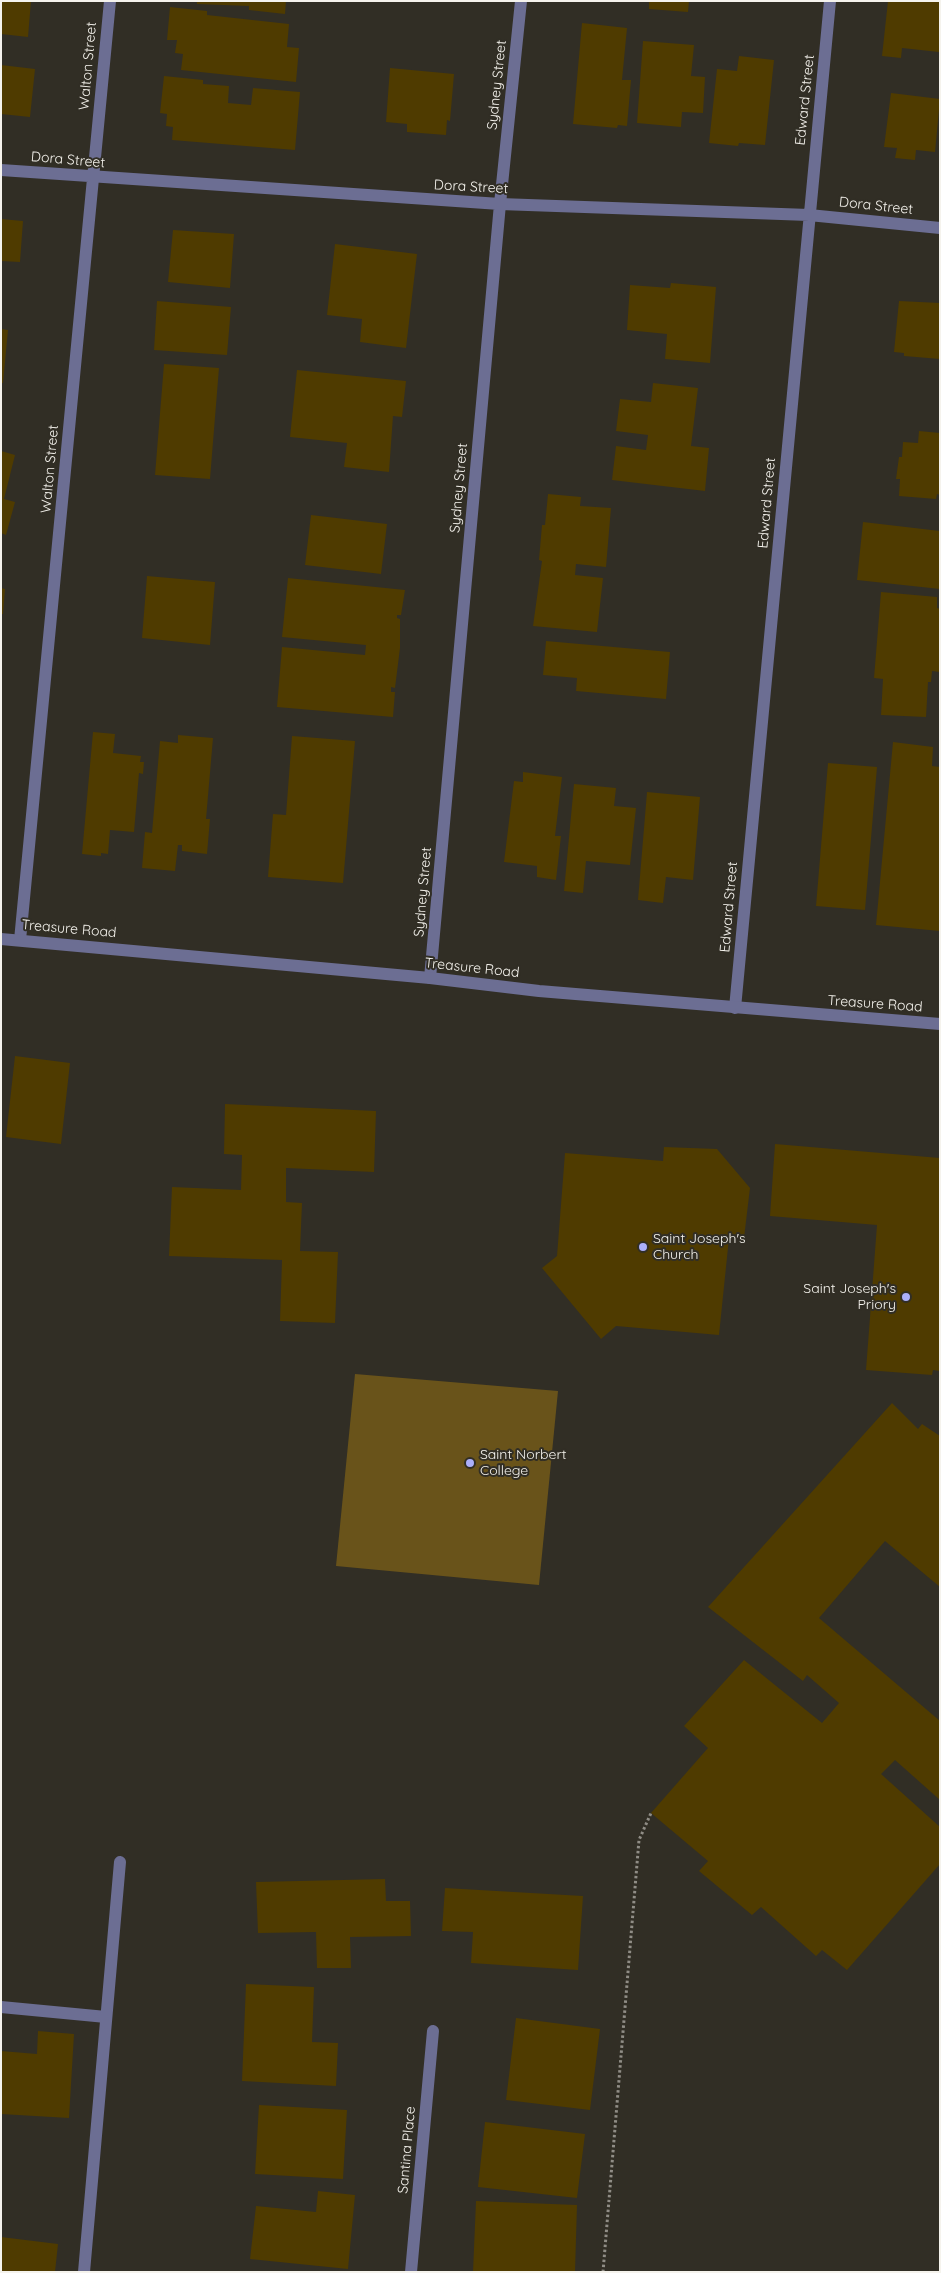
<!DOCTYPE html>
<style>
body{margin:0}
#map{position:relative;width:941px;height:2273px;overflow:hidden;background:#312e25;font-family:Quicksand,sans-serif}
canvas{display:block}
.frame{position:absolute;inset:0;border:2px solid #f5f3ed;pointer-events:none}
</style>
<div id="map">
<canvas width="941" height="2273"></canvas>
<div class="frame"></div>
</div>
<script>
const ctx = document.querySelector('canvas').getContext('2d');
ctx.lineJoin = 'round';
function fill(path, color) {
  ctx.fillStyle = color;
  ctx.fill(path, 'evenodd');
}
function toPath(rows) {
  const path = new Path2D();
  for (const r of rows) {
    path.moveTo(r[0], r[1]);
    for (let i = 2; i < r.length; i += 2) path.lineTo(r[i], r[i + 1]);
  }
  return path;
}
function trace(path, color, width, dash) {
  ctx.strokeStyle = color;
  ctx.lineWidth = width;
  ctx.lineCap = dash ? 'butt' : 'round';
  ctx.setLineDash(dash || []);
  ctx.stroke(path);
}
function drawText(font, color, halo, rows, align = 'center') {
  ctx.font = font + ' Quicksand,sans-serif';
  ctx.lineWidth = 4;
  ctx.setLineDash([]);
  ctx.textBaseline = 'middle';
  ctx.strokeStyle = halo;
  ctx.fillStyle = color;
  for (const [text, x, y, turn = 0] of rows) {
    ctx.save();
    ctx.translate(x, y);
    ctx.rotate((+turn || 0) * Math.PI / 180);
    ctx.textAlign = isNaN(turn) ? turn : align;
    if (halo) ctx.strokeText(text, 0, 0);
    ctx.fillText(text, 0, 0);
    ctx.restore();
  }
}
const green = toPath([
 [355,1374,558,1391,539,1585,336,1566]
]);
const building = toPath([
 [1,1,31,1,28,37,1,34],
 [197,1,286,1,285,14,249,10,249,6,197,4],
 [649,1,689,1,688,12,649,9],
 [888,1,940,1,939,52,902,48,901,58,882,56],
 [170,7,207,11,207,15,289,24,287,47,299,48,296,82,181,70,183,54,175,53,177,40,167,40],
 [582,23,627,28,622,80,631,80,627,126,618,125,617,128,573,124],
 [643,41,694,45,691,76,705,77,703,113,682,112,681,127,637,123],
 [739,56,774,60,765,145,739,143,738,146,709,143,717,69,737,71],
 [1,65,35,69,30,117,1,114],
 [390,68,454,74,450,121,447,120,446,135,407,132,407,124,386,122],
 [164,76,203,80,203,84,229,86,228,103,251,105,253,88,300,92,295,150,172,140,173,127,166,126,167,114,160,113],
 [891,93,940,99,935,152,916,150,915,160,895,158,897,148,884,147],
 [1,219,23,221,20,262,1,261],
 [173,230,234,234,230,288,168,282],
 [335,244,417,254,406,348,360,342,362,319,327,315],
 [671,283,716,287,710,363,665,359,667,334,627,330,630,285,670,288],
 [157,301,231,307,227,355,154,350],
 [899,301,940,303,940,359,904,356,904,353,894,352],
 [1,329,8,330,3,383,1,383],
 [164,364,219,368,210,479,155,475],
 [297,370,406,381,402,417,393,416,389,472,344,467,347,443,290,437],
 [653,383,698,388,691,446,709,448,705,491,612,480,616,446,646,450,648,435,616,431,620,399,651,402],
 [919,431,940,433,940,495,937,494,936,499,899,496,900,479,896,479,899,457,902,457,903,442,918,443],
 [1,451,15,455,4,499,15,502,6,535,1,533],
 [548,494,581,497,580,506,611,508,606,567,576,564,575,575,603,578,597,632,533,626,542,561,539,560,542,525,545,525],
 [311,515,387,524,381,574,305,565],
 [863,522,940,531,940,589,857,580],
 [147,576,215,582,210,645,142,638],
 [288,578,405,590,401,615,397,615,397,618,400,619,400,648,395,688,391,687,391,692,395,692,393,717,277,707,282,647,365,655,366,645,282,637],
 [1,588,5,589,3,614,1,614],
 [881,592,937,597,937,608,940,609,940,672,932,671,931,682,928,682,926,717,881,715,883,679,874,678],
 [546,641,670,652,666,699,576,691,577,678,543,675],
 [93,732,115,734,113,753,141,756,140,762,144,762,143,774,139,773,134,832,110,830,108,854,101,853,101,856,82,854],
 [178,735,213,738,206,819,210,819,207,854,182,851,182,845,178,845,175,871,142,868,145,832,152,833,160,741,178,743],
 [292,736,355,741,343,883,268,877,273,814,286,815],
 [893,742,933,747,932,766,940,767,940,931,876,925],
 [828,763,877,767,865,910,816,906],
 [523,772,562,777,555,836,561,836,556,880,537,877,537,866,504,862,514,781,523,782],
 [574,784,616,788,614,806,636,808,630,865,586,861,583,893,564,891],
 [647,792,700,797,693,880,666,877,663,903,638,900],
 [15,1056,70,1063,61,1144,6,1137],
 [225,1104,376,1111,374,1172,286,1168,286,1202,302,1203,300,1251,338,1252,335,1323,280,1321,282,1260,169,1256,172,1187,241,1190,242,1155,224,1154],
 [775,1144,940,1158,940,1371,933,1370,932,1375,866,1370,877,1225,770,1216],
 [664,1147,717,1149,750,1188,744,1238,729,1238,719,1335,616,1326,601,1339,542,1268,557,1256,565,1153,663,1161],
 [892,1403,918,1429,922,1424,940,1436,940,1587,885,1541,819,1618,940,1721,940,1800,895,1760,881,1774,940,1827,940,1864,847,1970,822,1950,816,1956,761,1907,752,1915,699,1871,708,1861,651,1813,708,1748,684,1726,744,1660,822,1723,839,1703,807,1675,803,1681,708,1607],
 [385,1879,386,1901,410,1901,411,1936,350,1937,351,1968,317,1968,316,1932,258,1933,256,1882],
 [445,1888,583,1896,578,1970,471,1963,473,1932,442,1931],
 [246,1984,314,1987,312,2042,338,2043,336,2086,242,2081],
 [516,2018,600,2029,590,2110,506,2100],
 [38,2031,74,2034,69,2118,1,2114,1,2051,37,2054],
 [259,2105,347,2110,343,2179,255,2174],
 [485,2122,585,2134,577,2198,478,2187],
 [318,2191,355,2195,348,2269,250,2259,256,2206,316,2212],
 [476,2201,577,2205,575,2272,473,2272],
 [1,2237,58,2244,55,2272,1,2272]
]);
const path = toPath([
 [603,2272,639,1840,651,1813]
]);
const service = toPath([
 [1,2007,106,2017],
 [84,2272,120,1862]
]);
const minor = toPath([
 [1,170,500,204,809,215,940,228],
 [20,940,110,1],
 [430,978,500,204,521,1],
 [735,1008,830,1],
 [411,2272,433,2031]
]);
const tertiary = toPath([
 [1,939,430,978,539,991,940,1024]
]);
const markers = [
 [643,1247,5,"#abaffb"],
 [906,1297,5,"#abaffb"],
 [470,1463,5,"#abaffb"]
];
const streetNames = [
 ["Walton Street",88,66,-85],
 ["Sydney Street",497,85,-84],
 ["Edward Street",805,100,-84],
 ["Dora Street",68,160,5],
 ["Dora Street",471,187,3],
 ["Dora Street",876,206,6],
 ["Walton Street",50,469,-85],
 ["Sydney Street",459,488,-85],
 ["Edward Street",767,503,-85],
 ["Sydney Street",423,892,-85],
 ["Edward Street",729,907,-85],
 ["Treasure Road",69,929,5],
 ["Treasure Road",472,968,6],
 ["Treasure Road",875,1004,4],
 ["Santina Place",407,2150,-85]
];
const poiNames = [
 ["Saint Joseph's",653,1239],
 ["Church",653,1255],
 ["Saint Joseph's",896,1289,"right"],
 ["Priory",896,1305,"right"],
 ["Saint Norbert",480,1455],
 ["College",480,1471]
];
fill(green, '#69531a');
fill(building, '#4f3b00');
trace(path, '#908d86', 3, [2.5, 2.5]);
trace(service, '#6c6e93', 12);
trace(minor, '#6c6e93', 12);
trace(tertiary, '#6c6e93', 12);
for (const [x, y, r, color] of markers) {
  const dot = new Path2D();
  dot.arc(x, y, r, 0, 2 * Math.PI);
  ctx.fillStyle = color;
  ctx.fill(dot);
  trace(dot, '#312e25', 2);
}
drawText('14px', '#f5f3ed', '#312e25', streetNames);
drawText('14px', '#f5f3ed', '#312e25', poiNames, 'left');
</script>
